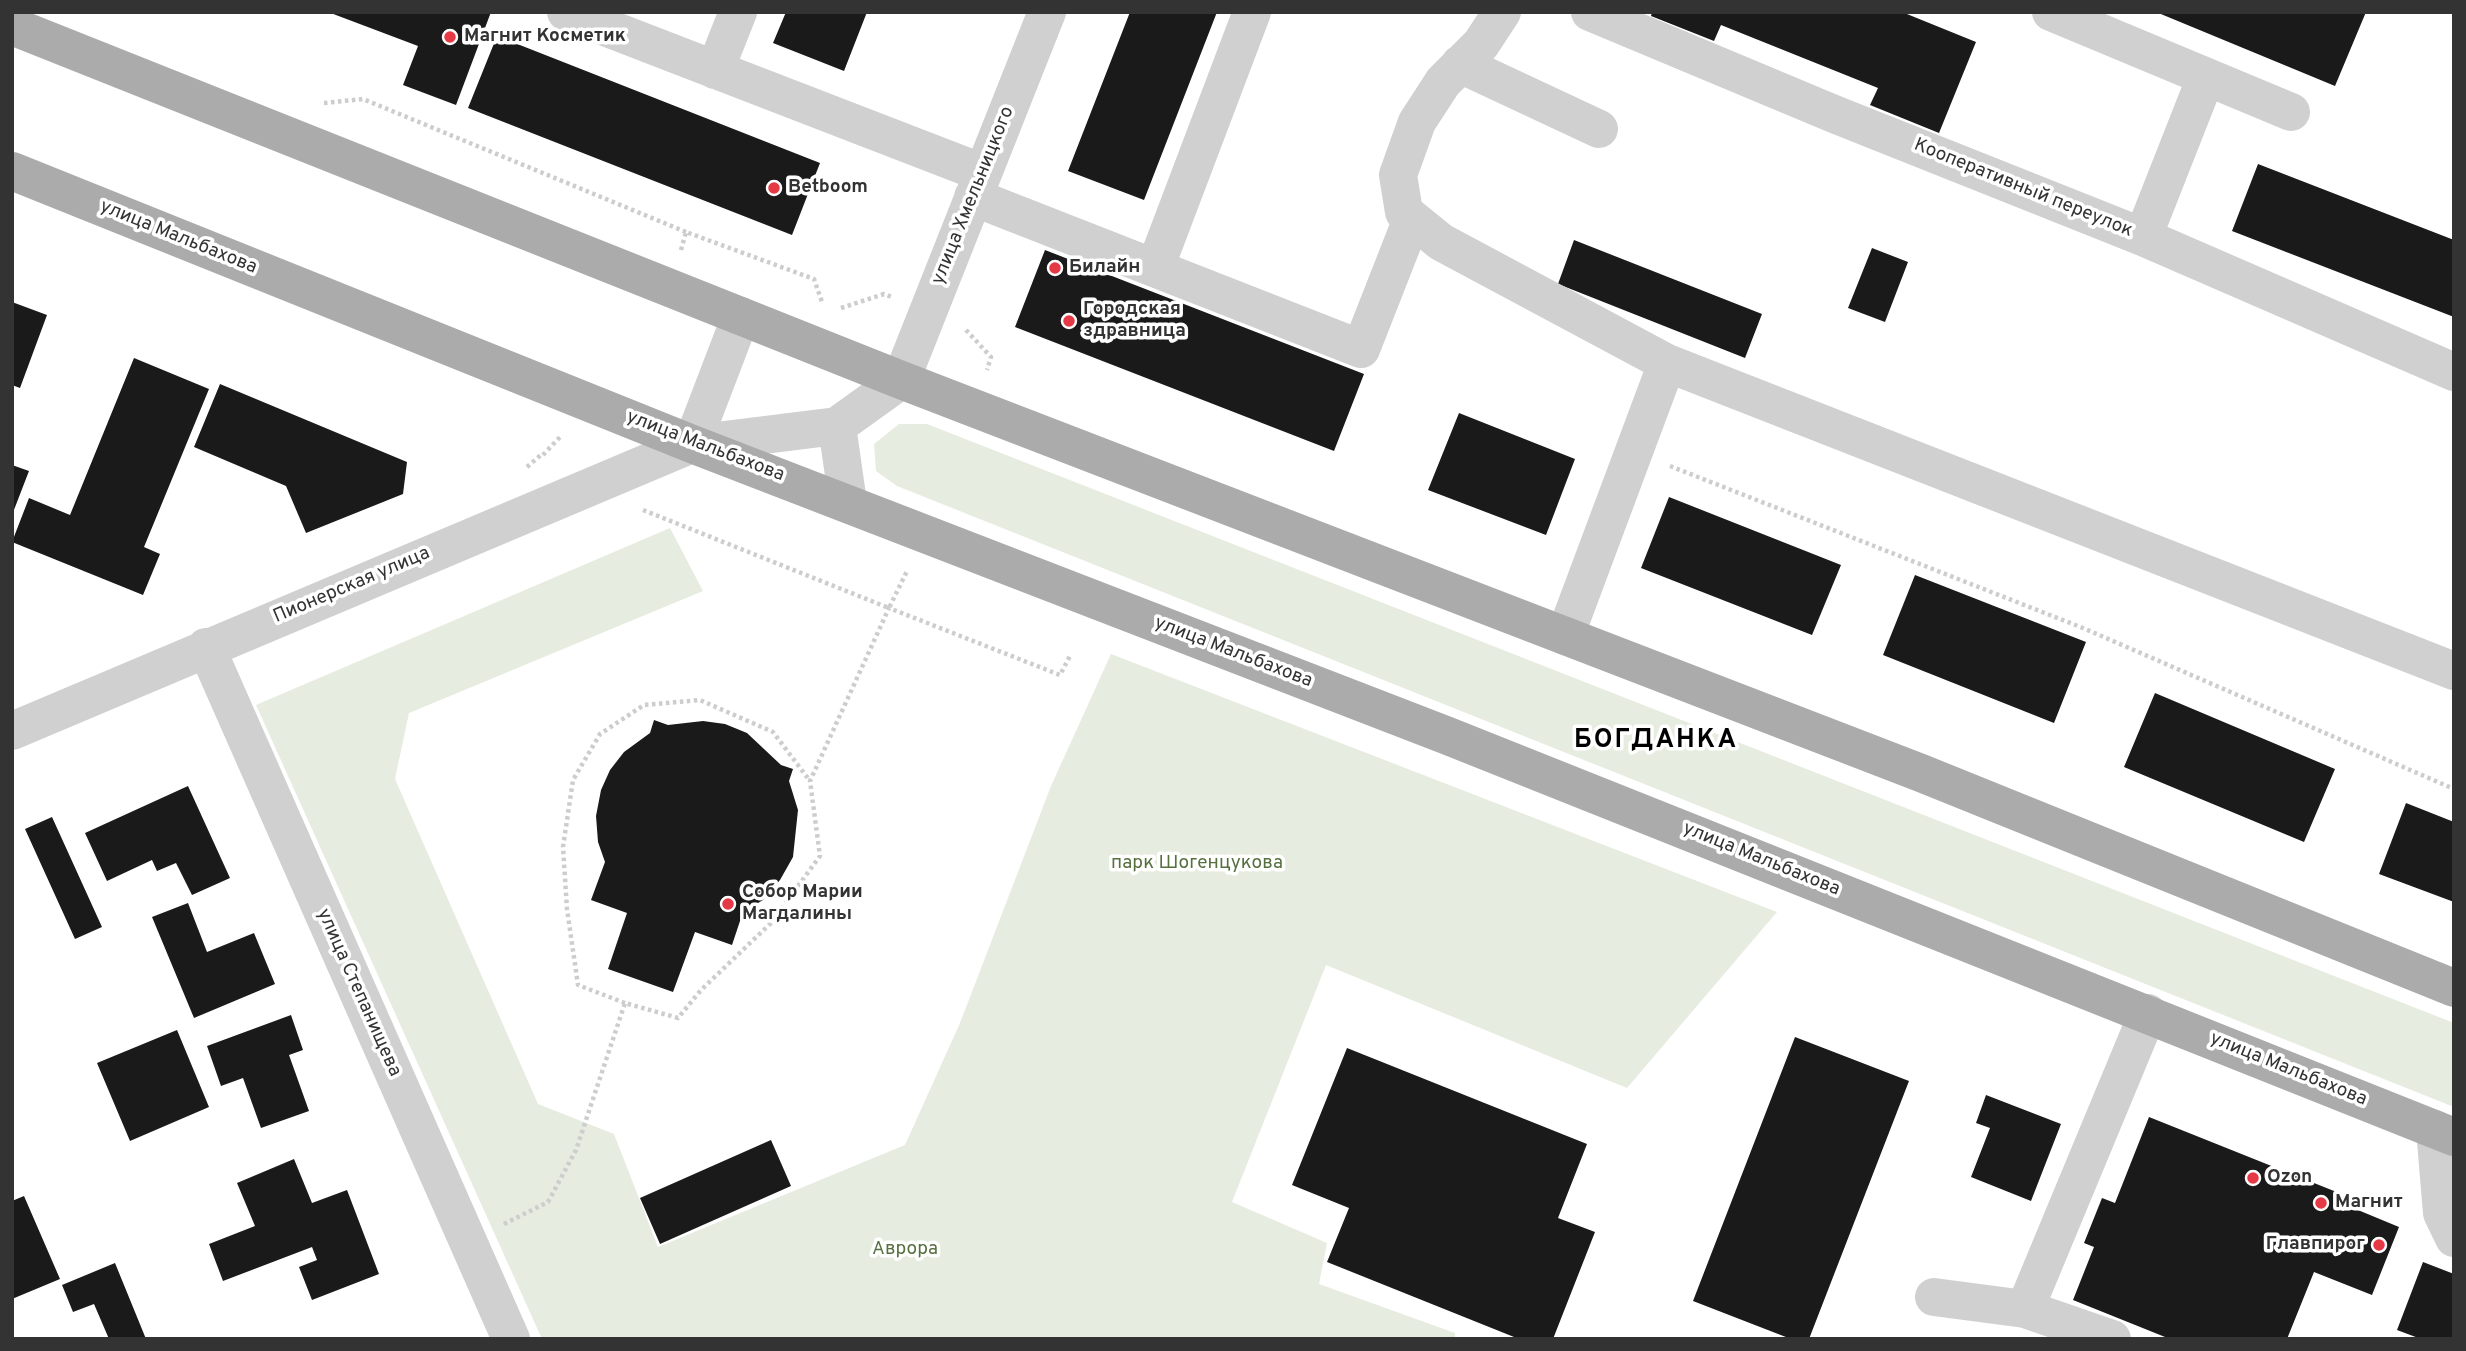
<!DOCTYPE html>
<meta charset="utf-8">
<style>
body{margin:0}
#map{position:relative;width:2466px;height:1351px;overflow:hidden;background:#fff;font-family:Overpass,sans-serif}
canvas{display:block}
.frame{position:absolute;inset:0;border:14px solid #333;pointer-events:none}
</style>
<div id="map">
<canvas width="2466" height="1351"></canvas>
<div class="frame"></div>
</div>
<script>
const ctx = document.querySelector('canvas').getContext('2d');
ctx.lineJoin = 'round';
function fill(path, color) {
  ctx.fillStyle = color;
  ctx.fill(path, 'evenodd');
}
function toPath(rows) {
  const path = new Path2D();
  for (const r of rows) {
    path.moveTo(r[0], r[1]);
    for (let i = 2; i < r.length; i += 2) path.lineTo(r[i], r[i + 1]);
  }
  return path;
}
function trace(path, color, width, dash) {
  ctx.strokeStyle = color;
  ctx.lineWidth = width;
  ctx.lineCap = dash ? 'butt' : 'round';
  ctx.setLineDash(dash || []);
  ctx.stroke(path);
}
function drawText(font, color, halo, rows, align = 'center') {
  ctx.font = font + ' Overpass,sans-serif';
  ctx.lineWidth = 7;
  ctx.setLineDash([]);
  ctx.textBaseline = 'middle';
  ctx.strokeStyle = halo;
  ctx.fillStyle = color;
  for (const [text, x, y, turn = 0] of rows) {
    ctx.save();
    ctx.translate(x, y);
    ctx.rotate((+turn || 0) * Math.PI / 180);
    ctx.textAlign = isNaN(turn) ? turn : align;
    if (halo) ctx.strokeText(text, 0, 0);
    ctx.fillText(text, 0, 0);
    ctx.restore();
  }
}
const green = toPath([
 [899,424,927,424,2454,1023,2454,1107,897,486,876,471,874,444],
 [670,528,703,591,409,713,395,779,538,1104,614,1134,658,1247,905,1145,960,1023,1051,786,1111,654,1777,912,1627,1088,1326,965,1232,1202,1327,1243,1319,1284,1455,1333,1455,1339,542,1339,256,705]
]);
const building = toPath([
 [328,12,491,12,456,105,403,85,418,46],
 [786,12,867,12,844,71,773,43],
 [1130,12,1217,12,1144,200,1068,171],
 [1652,12,1902,12,1976,42,1939,133,1870,105,1878,88,1721,25,1714,41,1651,16],
 [2156,12,2366,12,2335,86],
 [497,36,820,163,792,235,468,108],
 [2258,164,2454,240,2454,317,2232,231],
 [1574,240,1762,314,1745,358,1558,284],
 [1872,248,1908,262,1885,322,1848,308],
 [1045,250,1364,374,1334,451,1015,327],
 [12,302,47,315,20,388,12,385],
 [134,358,209,389,144,547,160,554,143,595,12,542,29,498,70,515],
 [220,384,407,462,403,494,306,533,286,486,194,447],
 [1459,413,1575,459,1546,535,1428,490],
 [12,465,29,471,12,515],
 [1669,497,1841,565,1812,635,1641,568],
 [1915,575,2086,642,2054,723,1883,655],
 [2155,693,2335,769,2304,842,2124,767],
 [654,720,668,725,703,721,725,724,747,733,781,765,793,769,789,781,798,810,793,857,780,880,763,900,743,912,732,945,695,932,673,992,608,969,627,913,591,900,605,862,598,842,596,816,601,790,610,770,624,752,650,733],
 [188,786,230,878,192,895,176,863,157,871,152,860,107,881,85,833],
 [2406,803,2454,822,2454,902,2379,874],
 [52,817,102,927,75,939,25,829],
 [188,903,207,952,254,933,275,984,194,1018,152,917],
 [291,1015,303,1050,289,1055,309,1111,261,1128,243,1078,221,1086,207,1046],
 [177,1030,209,1107,130,1141,97,1063],
 [1795,1037,1909,1081,1809,1339,1791,1339,1693,1301],
 [1347,1048,1587,1144,1558,1218,1595,1232,1553,1339,1519,1339,1327,1262,1349,1208,1292,1185],
 [1986,1095,2061,1124,2031,1201,1971,1177,1990,1128,1976,1123],
 [2149,1117,2344,1195,2341,1203,2399,1227,2372,1295,2314,1272,2287,1339,2170,1339,2073,1300,2094,1247,2084,1243,2102,1198,2115,1203],
 [771,1140,791,1186,660,1244,640,1198],
 [294,1159,312,1203,347,1190,379,1274,312,1300,299,1267,317,1260,312,1247,223,1281,209,1244,255,1226,237,1183],
 [24,1196,60,1279,12,1299,12,1201],
 [2423,1262,2454,1274,2454,1339,2421,1339,2397,1330],
 [115,1263,146,1339,109,1339,94,1304,73,1312,62,1285]
]);
const path = toPath([
 [324,103,363,99,686,232],
 [681,250,686,232,814,279,822,302],
 [841,308,884,294,892,297],
 [966,330,991,357,987,370],
 [543,455,560,437],
 [1670,466,2083,628,2454,789],
 [527,467,542,454],
 [643,510,889,608,907,571],
 [625,1003,578,985,567,909,563,847,573,780,600,734,644,705,700,700,773,732,810,781],
 [504,1224,548,1202,576,1150,625,1003,678,1018,701,990,771,923,820,856,810,781,889,608,1060,675,1071,654]
]);
const minor = toPath([
 [566,12,983,173],
 [1502,12,1481,44,1443,82,1417,122,1398,175,1404,212,1441,242,1667,363],
 [1590,12,1834,114,2143,237,2454,372],
 [2051,12,2291,112],
 [1460,64,1599,129],
 [715,70,738,12],
 [973,197,1361,349,1412,219],
 [2143,237,2206,77],
 [1155,268,1252,12],
 [837,426,848,503],
 [692,444,741,316],
 [1565,636,1667,363,2454,671],
 [206,647,511,1339],
 [12,731,692,444,837,426,901,380,1047,12],
 [2435,1129,2442,1213,2454,1238],
 [1934,1297,2025,1309],
 [2112,1339,2025,1309,2148,1013]
]);
const major = toPath([
 [12,26,901,380,1921,773,2454,988],
 [12,171,692,444,1448,736,2454,1137]
]);
const markers = [
 [450,37,7,"#e63946"],
 [774,188,7,"#e63946"],
 [1055,268,7,"#e63946"],
 [1069,321,7,"#e63946"],
 [728,904,7,"#e63946"],
 [2253,1178,7,"#e63946"],
 [2321,1203,7,"#e63946"],
 [2379,1245,7,"#e63946"]
];
const poiNames = [
 ["Магнит Косметик",464,37],
 ["Betboom",788,188],
 ["Билайн",1069,268],
 ["Городская",1083,310],
 ["здравница",1083,332],
 ["Собор Марии",742,893],
 ["Магдалины",742,915],
 ["Ozon",2267,1178],
 ["Магнит",2335,1203],
 ["Главпирог",2365,1245,"right"]
];
const streetNames = [
 ["Кооперативный переулок",2023,189,22],
 ["улица Хмельницкого",974,196,-68],
 ["улица Мальбахова",178,238,22],
 ["улица Мальбахова",705,447,21],
 ["Пионерская улица",352,586,-23],
 ["улица Мальбахова",1233,653,21],
 ["улица Мальбахова",1761,860,22],
 ["улица Степанищева",358,993,66],
 ["улица Мальбахова",2288,1070,22]
];
const parkNames = [
 ["парк Шогенцукова",1197,864],
 ["Аврора",905,1250]
];
const districtNames = [
 ["БОГДАНКА",1656,742]
];
fill(green, '#e6ecdf');
fill(building, '#1a1a1a');
trace(path, '#cdcdcd', 4.5, [3.5, 3.5]);
trace(minor, '#d0d0d0', 38);
trace(major, '#ababab', 38);
for (const [x, y, r, color] of markers) {
  const dot = new Path2D();
  dot.arc(x, y, r, 0, 2 * Math.PI);
  ctx.fillStyle = color;
  ctx.fill(dot);
  trace(dot, '#fff', 2.5);
}
drawText('bold 19px', '#333', '#fff', poiNames, 'left');
drawText('19px', '#333', '#fff', streetNames);
drawText('19px', '#56703f', '#fff', parkNames);
ctx.letterSpacing = '2px';
drawText('bold 26px', '#000', '#fff', districtNames);
ctx.letterSpacing = '0px';
</script>
